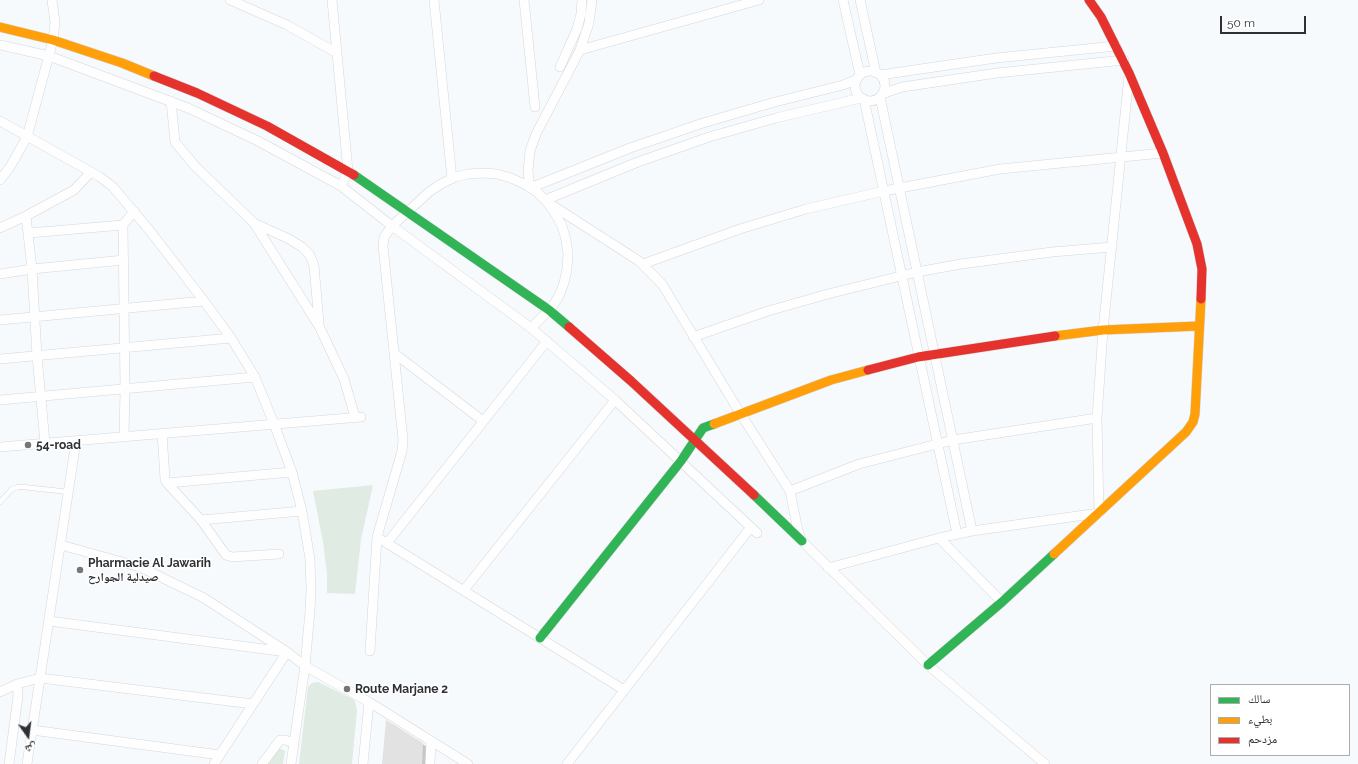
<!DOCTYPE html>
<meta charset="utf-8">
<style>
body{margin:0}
#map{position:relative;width:1358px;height:764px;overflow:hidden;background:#f7fafd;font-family:Raleway,"Noto Naskh Arabic",sans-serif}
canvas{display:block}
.legend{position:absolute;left:1210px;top:684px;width:140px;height:72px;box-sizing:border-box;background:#fff;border:1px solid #abacad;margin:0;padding:5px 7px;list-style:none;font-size:12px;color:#2e3033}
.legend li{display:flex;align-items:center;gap:8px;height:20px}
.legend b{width:20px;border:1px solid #abacad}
.north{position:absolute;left:8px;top:716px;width:40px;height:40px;-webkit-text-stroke:3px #fff;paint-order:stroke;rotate:166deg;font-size:11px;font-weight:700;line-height:16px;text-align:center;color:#2e3033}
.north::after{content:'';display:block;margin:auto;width:14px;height:18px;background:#2e3033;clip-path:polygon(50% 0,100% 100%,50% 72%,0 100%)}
.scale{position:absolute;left:1220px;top:16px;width:86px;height:18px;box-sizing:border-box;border:2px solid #2e3033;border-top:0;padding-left:5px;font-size:12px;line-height:14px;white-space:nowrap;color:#2e3033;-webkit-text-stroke:3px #fff;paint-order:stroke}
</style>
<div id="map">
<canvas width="1358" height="764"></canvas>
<ul class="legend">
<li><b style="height:5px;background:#30b455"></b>سالك</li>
<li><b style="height:5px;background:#ff9f0a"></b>بطيء</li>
<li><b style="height:5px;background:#e5322d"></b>مزدحم</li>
</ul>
<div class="north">ش</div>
<div class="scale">50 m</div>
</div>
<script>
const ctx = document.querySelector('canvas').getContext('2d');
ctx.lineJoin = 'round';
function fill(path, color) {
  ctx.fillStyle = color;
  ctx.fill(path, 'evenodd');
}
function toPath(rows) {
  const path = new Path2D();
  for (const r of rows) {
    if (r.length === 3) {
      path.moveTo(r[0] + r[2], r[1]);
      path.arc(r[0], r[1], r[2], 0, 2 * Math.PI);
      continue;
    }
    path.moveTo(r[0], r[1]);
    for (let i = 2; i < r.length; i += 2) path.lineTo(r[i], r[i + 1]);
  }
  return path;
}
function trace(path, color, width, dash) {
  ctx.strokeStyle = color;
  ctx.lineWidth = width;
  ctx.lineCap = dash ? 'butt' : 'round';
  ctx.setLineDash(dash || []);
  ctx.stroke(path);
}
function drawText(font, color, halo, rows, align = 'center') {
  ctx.font = font + ' Raleway,"Noto Naskh Arabic",sans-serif';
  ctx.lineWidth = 3;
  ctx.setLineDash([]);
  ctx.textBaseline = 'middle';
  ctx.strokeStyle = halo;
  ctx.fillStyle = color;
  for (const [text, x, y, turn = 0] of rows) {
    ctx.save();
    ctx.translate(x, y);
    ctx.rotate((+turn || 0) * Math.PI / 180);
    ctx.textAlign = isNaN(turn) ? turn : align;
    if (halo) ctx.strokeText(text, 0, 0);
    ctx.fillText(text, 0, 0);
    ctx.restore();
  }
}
const green = toPath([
 [373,485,361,539,355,594,327,593,327,574,323,542,313,491],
 [318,682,353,699,355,702,357,710,352,764,299,764,308,687,312,683],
 [277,747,285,751,283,764,266,764]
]);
const shadow = toPath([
 [394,725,430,749,429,764,383,764]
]);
const building = toPath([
 [386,720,423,743,422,764,382,764]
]);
const lane = toPath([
 [0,502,12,489,18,487,23,487,69,492]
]);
const street = toPath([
 [230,0,287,25,337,53],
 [332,0,348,171,341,186],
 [434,0,452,179],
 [524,0,535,107],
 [843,0,860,75],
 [860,0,876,73],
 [0,45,49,56,188,108,258,141,341,186,392,226,531,328,615,400,757,533],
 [580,50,759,0],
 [560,67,577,29,581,14,582,0],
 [870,86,15],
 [880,75,996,58,1116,46],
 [882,94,902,87,997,73,1124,60],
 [880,97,972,531],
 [864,99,957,534],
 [171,101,175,142,195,166,254,223,319,326,344,379,355,417],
 [0,121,100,177,113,187,150,231,204,301,231,338,255,377,274,424,292,472,302,511,310,559,311,590,310,611,305,666,291,764],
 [0,180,10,167,27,137,53,40,55,23,52,0],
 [530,188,630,148,703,123,775,102,843,85,856,80],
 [530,188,528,171,530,151,536,134,580,50,589,23,592,0],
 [545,200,638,162,709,137,776,118,861,98],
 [547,202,639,261,662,284,740,413,790,491,798,531,802,541,928,665,1045,764],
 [26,216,32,269,37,356,45,443],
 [254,223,289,239,302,247,309,254,312,260,314,266,319,323],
 [0,228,26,216,74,190,90,173],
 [29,233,123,225],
 [643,264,740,229,806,209,884,191,1000,169,1163,153],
 [0,274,32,269,124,260],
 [0,320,204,301],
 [693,337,768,311,828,294,917,272,961,264,1052,252,1112,247],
 [394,353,483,421],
 [0,359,231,338],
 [0,400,255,377],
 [162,433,165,479,167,483,201,520,226,555,232,557,279,554],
 [124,437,125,389,123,225,134,211],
 [0,447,361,417],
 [167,483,292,472],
 [790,491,859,464,953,440,1097,418],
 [201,520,302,511],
 [377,537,624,690],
 [939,538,1002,602],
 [387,543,547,341],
 [61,545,140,567,204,598,287,652,305,666,369,702,468,764],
 [828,568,939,538,972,531,1099,513,1097,418,1103,330,1129,76],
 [464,590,615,400],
 [49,621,287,652,214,764],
 [370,651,377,537,402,451,403,440,383,246,384,237,392,226,429,192,441,184,455,177,468,174,483,173,497,174,511,178,524,184,537,192,547,202,555,213,562,226,566,240,568,254,567,269,564,283,559,296,552,307,531,328],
 [0,692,17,684,40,678,253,704],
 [32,730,220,755],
 [9,764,18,696,17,684],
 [27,764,76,441],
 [262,764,280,740,285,740,294,743],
 [363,764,369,702],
 [430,764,431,741],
 [567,764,751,527]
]);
const fast = toPath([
 [354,175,549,310,569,327],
 [754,495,802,541],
 [540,638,681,461,703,428,714,424],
 [928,665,1002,602,1054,554]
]);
const slow = toPath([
 [0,27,53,40,122,63,154,76],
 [1055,336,1103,330,1199,326],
 [714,424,831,380,868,370],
 [1054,554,1186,432,1193,422,1195,414,1201,299]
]);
const jam = toPath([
 [1089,0,1101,17,1129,73,1163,153,1197,244,1202,269,1201,299],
 [154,76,197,93,267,126,354,175],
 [569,327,631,381,754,495],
 [868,370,918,357,1055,336]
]);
const markers = [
 [28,445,4,"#74777a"],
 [80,570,4,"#74777a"],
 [347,689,4,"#74777a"]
];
const poiNames = [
 ["54-road",36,445],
 ["Pharmacie Al Jawarih",88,563],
 ["صيدلية الجوارح",88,577],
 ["Route Marjane 2",355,689]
];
fill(green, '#dfebe3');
fill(shadow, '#0003');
fill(building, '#e2e2e3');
trace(lane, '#d4d6d9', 5.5);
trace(street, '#d4d6d9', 10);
trace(fast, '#d4d6d9', 10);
trace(slow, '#d4d6d9', 10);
trace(jam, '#d4d6d9', 10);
trace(lane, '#fefeff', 4.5);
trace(street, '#fefeff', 9);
trace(fast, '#30b455', 9);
trace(slow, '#ff9f0a', 9);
trace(jam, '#e5322d', 9);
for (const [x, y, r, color] of markers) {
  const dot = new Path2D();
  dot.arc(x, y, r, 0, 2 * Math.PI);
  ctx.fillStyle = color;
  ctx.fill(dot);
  trace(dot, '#fff', 1.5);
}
drawText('bold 12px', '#2e3033', '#fff', poiNames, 'left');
</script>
